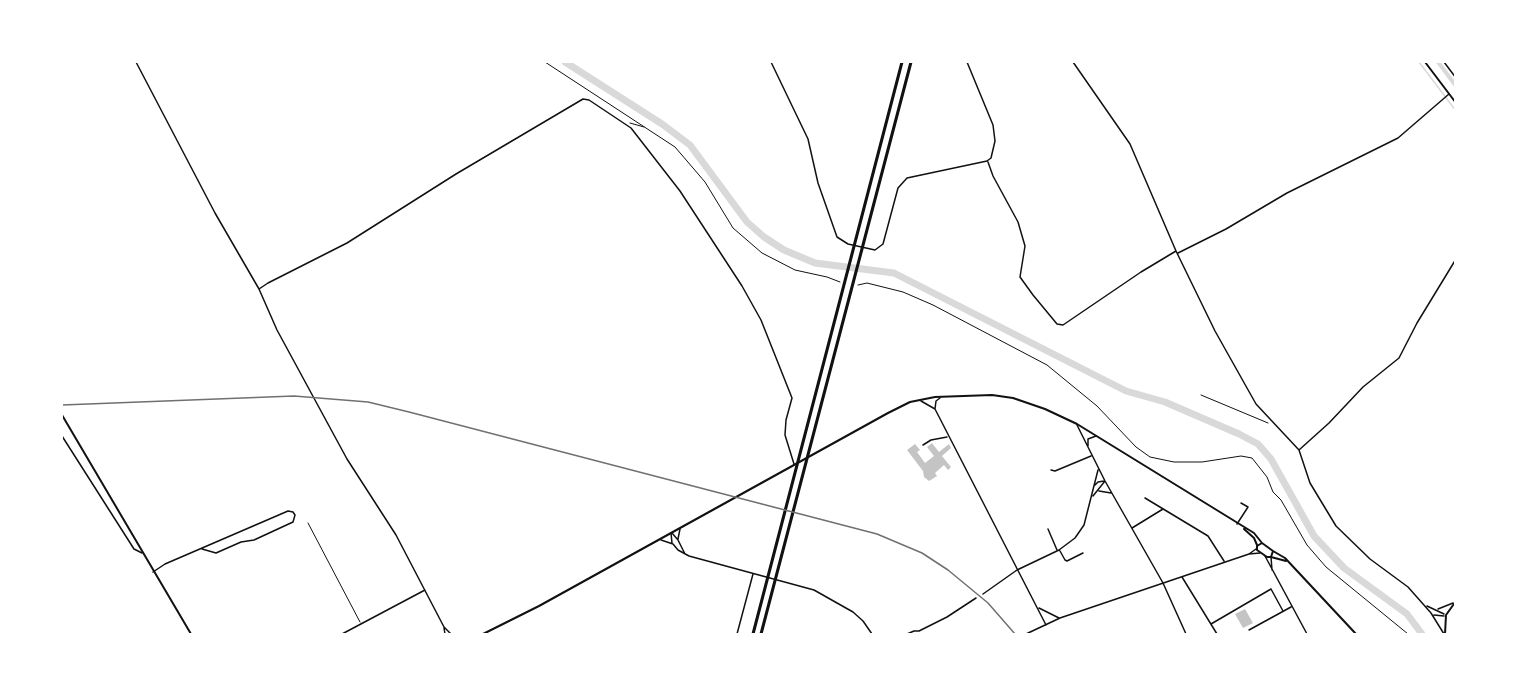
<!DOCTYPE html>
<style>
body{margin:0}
#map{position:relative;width:1517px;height:696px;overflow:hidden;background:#fff;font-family:"IBM Plex Sans",sans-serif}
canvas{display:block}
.frame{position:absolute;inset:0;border:63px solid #fff;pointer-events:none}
</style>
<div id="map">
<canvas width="1517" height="696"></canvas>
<div class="frame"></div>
</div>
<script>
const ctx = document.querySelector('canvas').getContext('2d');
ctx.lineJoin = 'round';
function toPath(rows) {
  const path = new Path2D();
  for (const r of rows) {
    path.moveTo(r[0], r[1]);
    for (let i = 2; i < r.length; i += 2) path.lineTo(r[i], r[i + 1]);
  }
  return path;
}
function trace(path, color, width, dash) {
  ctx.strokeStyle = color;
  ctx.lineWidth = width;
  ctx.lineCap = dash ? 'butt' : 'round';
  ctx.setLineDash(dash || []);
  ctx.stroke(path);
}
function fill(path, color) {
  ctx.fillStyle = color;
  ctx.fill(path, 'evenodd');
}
const stream = toPath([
 [1419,62,1456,111]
]);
const canal = toPath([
 [1438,62,1456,86]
]);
const river = toPath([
 [565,62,662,124,690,145,747,222,764,237,784,250,815,263,894,273,1126,391,1165,402,1239,434,1258,444,1271,459,1314,536,1344,568,1407,614,1422,634]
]);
const building = toPath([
 [932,443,939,452,949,444,951,448,942,456,951,467,948,470,944,465,935,473,937,476,929,481,924,477,923,471,907,450,915,444,920,450,917,452,925,463,934,456,927,447],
 [1245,609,1253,623,1243,628,1235,614]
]);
const path = toPath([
 [545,62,675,147,705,182,733,228,762,253,795,270,827,277,840,282],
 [630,123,644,127],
 [858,285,867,283,903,292,933,305,1047,365,1097,406,1136,447,1150,457,1174,462,1202,462,1241,456,1252,458,1267,477,1273,492,1281,500,1307,545,1326,567,1408,634],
 [1201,395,1268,423]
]);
const service = toPath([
 [308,523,360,622]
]);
const minor = toPath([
 [136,62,215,213,259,289,277,330,347,459,396,535,444,627,451,634],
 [771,62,808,139,818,183,837,237,848,244,875,250,883,244,898,188,907,178,987,161],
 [967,62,993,125,995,141,991,158,987,161],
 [1073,62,1130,144,1176,251,1215,331,1256,404,1299,450,1310,483,1336,526,1370,559,1408,587,1431,613,1444,634],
 [1444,62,1456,78],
 [988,162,993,176,1018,222,1025,246,1020,277,1033,295,1057,324,1063,325,1141,272,1176,251],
 [1178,253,1226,229,1287,193,1398,138,1449,94],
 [259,289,268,283,347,243,456,174,583,99,589,100,631,128,680,191,742,286,761,320,792,398,786,420,785,435,794,464],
 [921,401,935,409,1046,625],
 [935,409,936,401,940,398],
 [1077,425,1105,481,1163,583,1186,634],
 [62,436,134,549,142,553],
 [923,445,931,440,947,437],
 [1088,446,1088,439,1096,436],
 [1299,450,1329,423,1363,387,1399,358,1417,323,1456,259],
 [1051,470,1055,471,1091,456],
 [1095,485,1098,482,1104,481],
 [1099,491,1111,493],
 [1093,496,1105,481],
 [1145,498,1208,536,1224,561],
 [1237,524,1248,507,1241,503],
 [1132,528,1163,509],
 [1048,529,1057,550],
 [671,533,672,543],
 [672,533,678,540,685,554],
 [678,539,680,529],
 [661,540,673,544,678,550,689,556,814,590,853,612,863,621,872,634],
 [1060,551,1065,560,1067,561,1083,553],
 [1249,554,1260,553],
 [1265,556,1307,634],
 [1271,557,1272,570],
 [153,572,165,564,288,511,293,512,295,515,293,522,254,540,241,542,216,553,202,549],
 [1182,577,1217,634],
 [983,594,1017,570,1059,550,1075,538,1084,525,1098,470],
 [1427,606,1444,614],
 [1039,608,1059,618],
 [1438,609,1453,603],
 [1434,615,1444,616],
 [1211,624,1271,589,1283,611],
 [444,628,445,634],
 [1249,630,1291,607],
 [342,634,425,590],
 [737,634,753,574],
 [907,634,914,631,919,631,947,617,976,598],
 [1026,634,1060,618,1249,554,1256,549]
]);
const tertiary = toPath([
 [1244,529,1254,538,1257,545],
 [1262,543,1273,551,1271,557,1267,557,1257,550,1257,546,1262,543],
 [1273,551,1285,558,1356,634],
 [1271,557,1286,561],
 [483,634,539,606,888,413,910,402,935,397,992,395,1013,398,1045,409,1077,424,1254,533,1262,543],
 [1445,634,1446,615,1456,601]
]);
const secondary = toPath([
 [1425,62,1456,103],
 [62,415,191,634]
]);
const motorway = toPath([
 [753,634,902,62],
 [761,634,911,62]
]);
const rail = toPath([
 [62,405,294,396,368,402,409,412,877,534,922,553,948,570,988,603,1015,634]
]);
trace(stream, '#d9d9d9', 1.5);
trace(canal, '#d9d9d9', 4);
trace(river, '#d9d9d9', 7);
fill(building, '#c4c4c4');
trace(path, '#111', 1);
trace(service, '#111', 1);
trace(minor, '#111', 1.5);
trace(tertiary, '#111', 2);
trace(secondary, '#111', 2);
trace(motorway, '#111', 3);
trace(rail, '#707070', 1.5);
</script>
